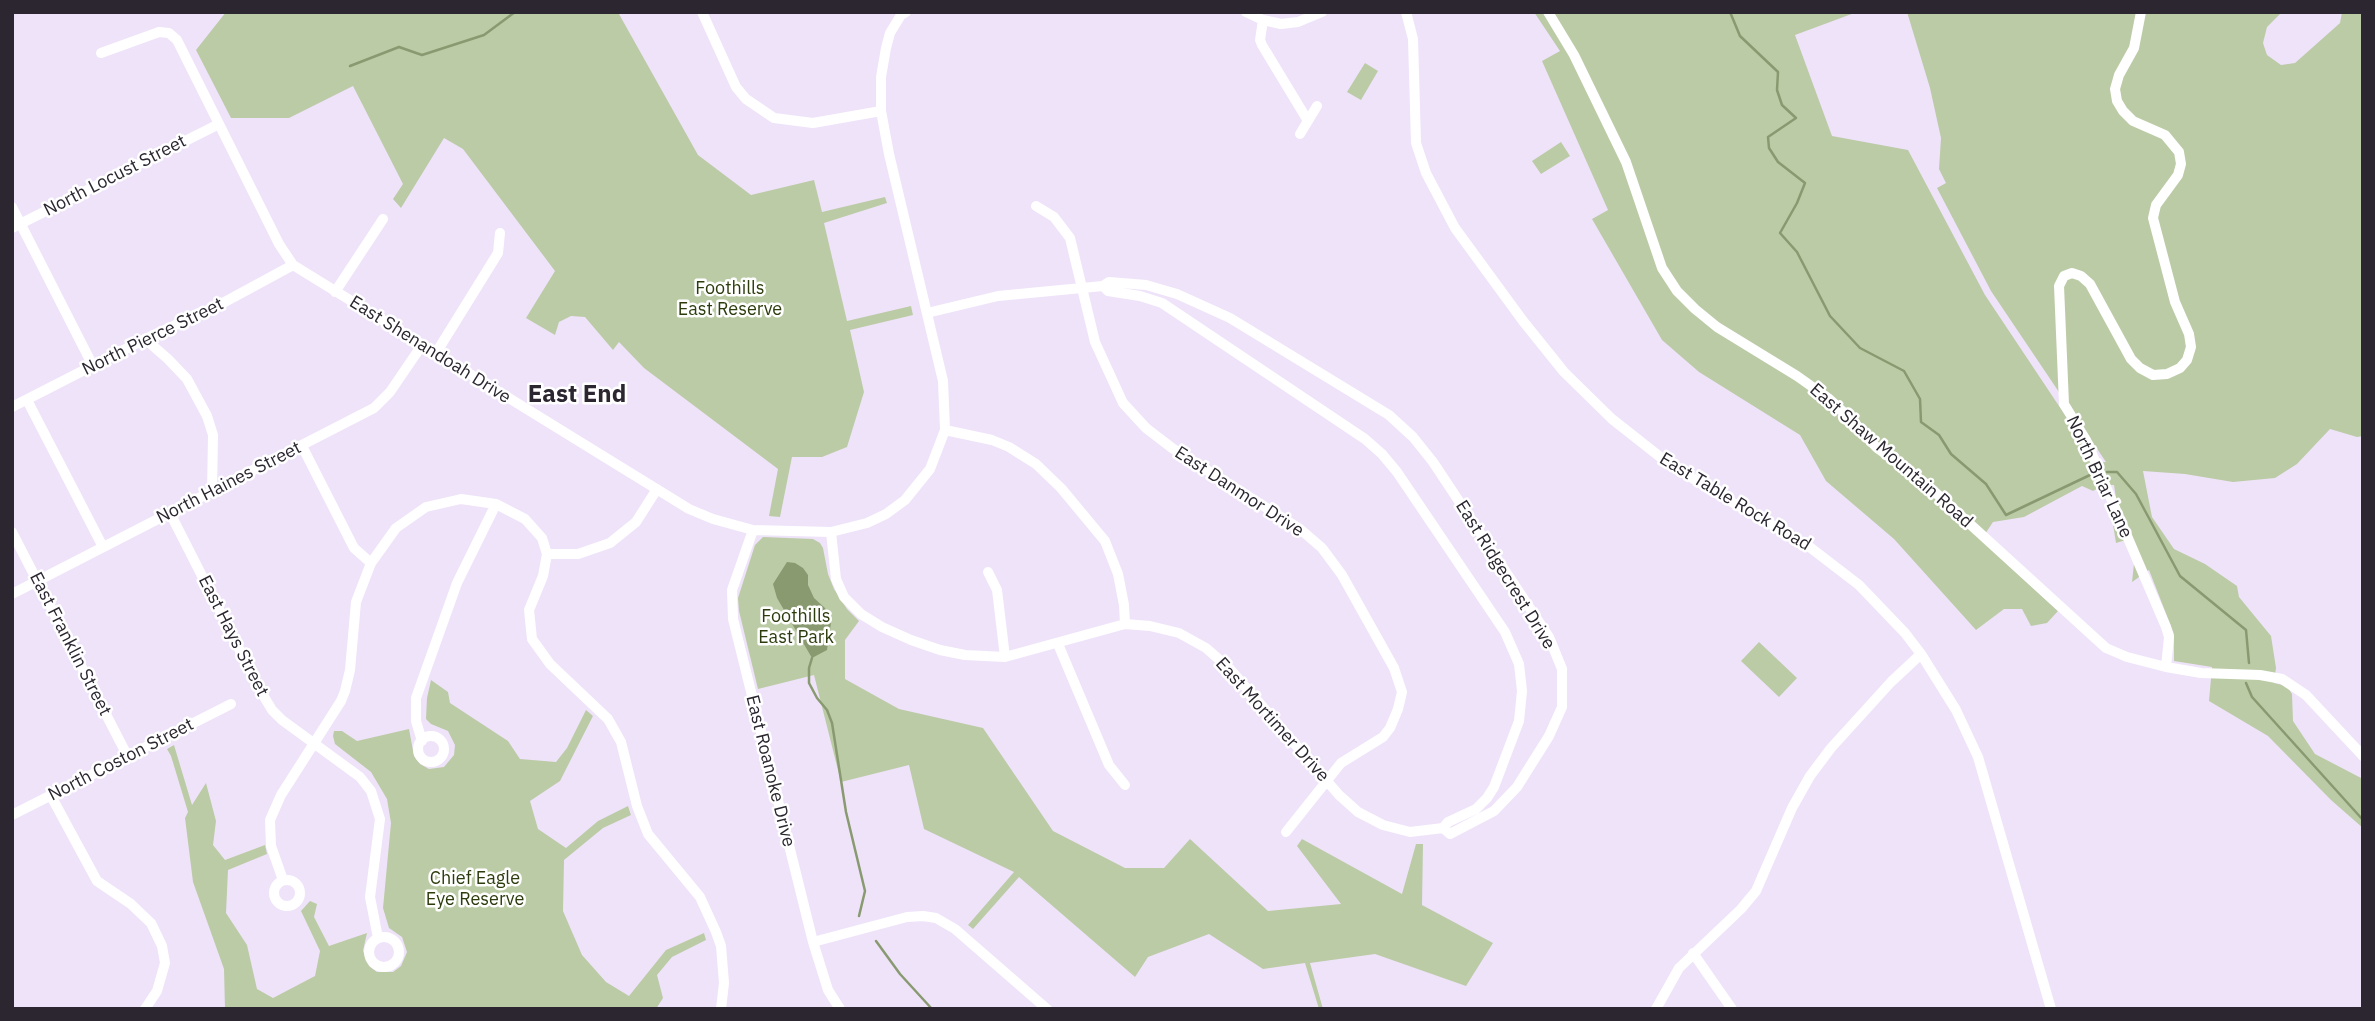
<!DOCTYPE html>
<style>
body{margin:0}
#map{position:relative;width:2375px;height:1021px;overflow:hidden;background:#efe3fa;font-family:"IBM Plex Sans",sans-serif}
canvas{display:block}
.frame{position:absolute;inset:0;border:14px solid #2b262f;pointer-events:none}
</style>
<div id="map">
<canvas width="2375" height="1021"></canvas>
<div class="frame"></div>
</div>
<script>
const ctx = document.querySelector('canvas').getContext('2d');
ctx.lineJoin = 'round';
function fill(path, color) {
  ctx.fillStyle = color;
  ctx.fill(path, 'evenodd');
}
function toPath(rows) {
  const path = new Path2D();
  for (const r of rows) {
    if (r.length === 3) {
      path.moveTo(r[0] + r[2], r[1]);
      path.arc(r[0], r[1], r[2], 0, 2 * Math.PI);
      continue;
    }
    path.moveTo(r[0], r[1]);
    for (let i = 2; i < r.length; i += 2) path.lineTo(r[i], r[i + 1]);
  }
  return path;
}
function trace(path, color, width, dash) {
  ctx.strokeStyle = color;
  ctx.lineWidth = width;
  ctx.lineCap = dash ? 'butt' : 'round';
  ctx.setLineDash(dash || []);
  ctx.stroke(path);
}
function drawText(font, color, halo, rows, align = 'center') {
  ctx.font = font + ' "IBM Plex Sans",sans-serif';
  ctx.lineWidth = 5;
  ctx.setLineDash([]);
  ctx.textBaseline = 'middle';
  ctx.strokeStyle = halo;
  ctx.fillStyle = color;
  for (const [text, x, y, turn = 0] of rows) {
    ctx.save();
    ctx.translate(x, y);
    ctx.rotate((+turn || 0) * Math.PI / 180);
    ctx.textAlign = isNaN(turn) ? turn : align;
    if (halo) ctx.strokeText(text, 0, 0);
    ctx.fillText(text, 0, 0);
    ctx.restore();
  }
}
const green = toPath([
 [226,12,620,12,619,14,698,155,751,195,814,180,822,212,885,197,887,203,824,223,847,321,911,306,913,315,850,330,864,392,847,447,822,457,792,457,780,517,769,516,778,469,644,368,619,342,613,350,585,317,571,316,559,322,555,335,526,318,555,271,463,149,444,138,401,208,393,199,403,184,353,86,289,118,231,118,196,50],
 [1534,12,1857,12,1795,35,1832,136,1908,150,1985,295,2097,463,2106,462,1991,291,1937,188,1946,183,1939,169,1941,138,1930,88,1907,12,2282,12,2267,27,2263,43,2267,55,2281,65,2295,63,2340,23,2342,12,2363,12,2363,436,2357,437,2330,429,2297,464,2275,478,2233,482,2185,474,2143,471,2152,517,2174,549,2205,564,2237,586,2239,597,2271,636,2276,668,2274,683,2287,686,2292,694,2293,721,2315,754,2363,779,2363,828,2331,800,2268,736,2209,701,2212,667,2174,661,2174,634,2149,570,2132,582,2136,545,2132,538,2116,543,2112,518,2116,498,2114,485,2104,485,2093,491,2082,486,2024,517,1993,522,1981,540,2058,611,2047,623,2031,626,2022,609,2004,609,1976,630,1894,539,1826,481,1800,435,1699,372,1662,340,1592,219,1608,210,1542,61,1560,51],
 [1365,63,1378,71,1361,100,1347,92],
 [1561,142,1570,156,1541,174,1532,161],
 [763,537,813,539,820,543,823,548,828,574,834,589,847,609,859,621,845,640,845,679,899,709,983,728,1053,831,1125,868,1164,868,1190,839,1268,911,1341,904,1297,846,1302,839,1402,894,1416,844,1423,844,1422,905,1493,943,1466,986,1375,954,1310,963,1323,1009,1319,1009,1305,963,1263,969,1209,934,1148,957,1135,977,1019,877,973,929,968,925,1014,872,924,829,909,765,841,782,814,675,758,689,739,611,738,598,755,545],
 [1759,642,1797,678,1779,697,1741,661],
 [431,680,448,692,450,703,508,741,520,759,556,762,567,748,586,710,593,716,560,781,530,801,538,829,566,848,598,821,628,806,631,815,603,828,564,860,563,911,582,955,606,982,629,996,666,950,704,933,706,940,672,957,657,975,663,998,656,1009,225,1009,224,969,193,882,185,818,188,812,171,756,167,749,174,745,192,805,206,783,216,821,213,845,225,860,265,845,267,854,228,870,226,913,247,945,257,989,273,998,315,976,320,951,301,911,310,901,317,904,314,917,329,946,367,933,363,951,369,966,377,972,393,972,401,966,407,952,402,937,389,928,383,908,391,823,387,799,371,772,335,744,333,736,334,731,342,731,357,741,409,729,414,756,420,764,429,769,444,767,454,755,455,745,448,731,431,724,426,719,427,698]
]);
const water = toPath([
 [787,562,795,563,803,568,808,575,808,585,814,598,825,608,831,623,827,650,812,658,777,598,773,584]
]);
const stream = toPath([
 [1730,12,1740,36,1778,72,1777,90,1782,105,1796,118,1768,137,1769,148,1778,162,1805,183,1797,203,1780,233,1797,252,1830,316,1860,348,1904,371,1920,399,1921,422,1939,435,1951,454,1986,484,2006,515,2090,475,2096,474],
 [350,66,399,47,422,55,484,35,515,12],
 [2107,472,2117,472,2136,494,2180,576,2246,630,2249,663],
 [812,658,809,668,809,683,817,698,827,710,832,723,846,812,865,891,859,916],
 [2246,683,2252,697,2363,820],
 [876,941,900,974,932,1009]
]);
const street = toPath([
 [702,12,736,87,746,99,774,118,813,123,881,111],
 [1246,12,1263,20,1281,24,1298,22,1322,12],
 [1406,12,1413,39,1416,143,1426,173,1455,228,1523,321,1564,372,1612,419,1664,460,1714,492,1807,545,1859,585,1905,633,1921,654,1956,710,1978,757,2051,1009],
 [1548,12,1574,55,1626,162,1662,268,1677,291,1695,309,1717,327,1797,376,1828,398,1853,421,1876,447,1926,484,2106,648,2127,657,2166,667,2201,673,2260,675,2282,679,2306,695,2363,756],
 [2141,12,2134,48,2119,75,2115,89,2117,101,2123,111,2133,121,2165,135,2179,152,2181,164,2178,175,2156,205,2153,218,2175,302,2189,334,2191,347,2187,360,2180,368,2167,374,2153,375,2140,368,2131,359,2090,284,2081,276,2072,273,2064,276,2059,286,2064,404,2086,440,2166,627,2169,637,2166,667],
 [1263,20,1260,40,1262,45,1308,121],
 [101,53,159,32,169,33,177,40,279,244,293,265,689,509,713,519,753,530,831,532,867,523,886,514,905,500,930,469,945,430,943,381,889,154,881,111,881,77,886,48,890,33,901,15,906,12],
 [1300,134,1317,106],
 [1036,206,1054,217,1070,238,1095,342,1123,403,1146,428,1172,448,1300,529,1322,548,1342,575,1394,668,1402,692,1398,709,1390,728,1383,737,1341,763,1286,832],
 [12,207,93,366],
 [12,228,219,124],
 [335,292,383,219],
 [927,313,998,296,1103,286,1109,282,1146,285,1177,294,1230,318,1389,415,1413,437,1433,462,1549,637,1562,669,1562,707,1549,736,1517,787,1494,811,1450,834,1443,828,1448,822,1476,809,1487,798,1494,787,1519,721,1522,691,1519,664,1505,632,1397,472,1382,454,1365,439,1162,303,1140,296,1108,291,1103,286],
 [145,339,168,359,187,379,207,416,213,435,212,492],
 [436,353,498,253,500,233],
 [27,400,103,547],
 [12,407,145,339,221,304,293,265],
 [945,430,992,440,1009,447,1036,464,1061,488,1105,541,1118,574,1124,605,1125,624],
 [302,446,354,548,371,563],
 [170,513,260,690,272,710,282,720,360,777,371,791,380,819,370,897,378,938],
 [753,530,732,590,733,619,813,942,828,990,840,1009],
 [12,532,128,757],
 [831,532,836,579,844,597,861,614,882,627,911,640,940,650,965,655,1005,657,1125,624,1150,626,1179,633,1206,648,1230,669,1339,795,1358,812,1383,825,1410,832,1443,828],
 [547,554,578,554,610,543,636,522,657,489],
 [988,572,997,590,1005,657],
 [12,594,374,408,390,392,422,345],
 [1058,644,1109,765,1125,785],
 [431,749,13],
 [422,741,416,721,416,698,457,583,496,504],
 [51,796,97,881,131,904,151,923,162,946,165,963,157,991,145,1009],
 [12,815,231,704],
 [287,893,13],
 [283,880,271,846,270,820,281,795,341,701,345,691,350,670,356,602,371,563,396,528,426,507,461,499,496,504,525,519,542,538,547,554,543,576,529,610,532,639,550,664,608,719,621,742,637,806,648,834,700,897,716,932,721,946,724,983,721,1009],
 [384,952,15],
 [813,942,907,917,923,916,936,918,955,929,1047,1009],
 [1693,953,1732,1009],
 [1656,1009,1679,968,1741,909,1756,891,1792,808,1810,776,1831,748,1891,682,1921,654]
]);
const streetNames = [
 ["North Locust Street",115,176,-27],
 ["North Pierce Street",153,337,-26],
 ["East Shenandoah Drive",430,350,32],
 ["East Shaw Mountain Road",1891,456,41],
 ["North Briar Lane",2099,477,65],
 ["North Haines Street",229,483,-27],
 ["East Danmor Drive",1239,492,33],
 ["East Table Rock Road",1735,502,31],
 ["East Ridgecrest Drive",1505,575,58],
 ["East Hays Street",233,636,63],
 ["East Franklin Street",70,644,63],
 ["East Mortimer Drive",1272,720,48],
 ["North Coston Street",121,760,-27],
 ["East Roanoke Drive",770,771,76]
];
const parkNames = [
 ["Foothills",730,289],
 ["East Reserve",730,310],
 ["Foothills",796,617],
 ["East Park",796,638],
 ["Chief Eagle",475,879],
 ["Eye Reserve",475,900]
];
const districtNames = [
 ["East End",577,395]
];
fill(green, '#bbcba6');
fill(water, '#899a71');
trace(stream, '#899a71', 2.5);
trace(street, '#fff', 10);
drawText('18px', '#2b262f', '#fff', streetNames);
drawText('18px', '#2c3c0d', '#fff', parkNames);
drawText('bold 24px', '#2b262f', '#fff', districtNames);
</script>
